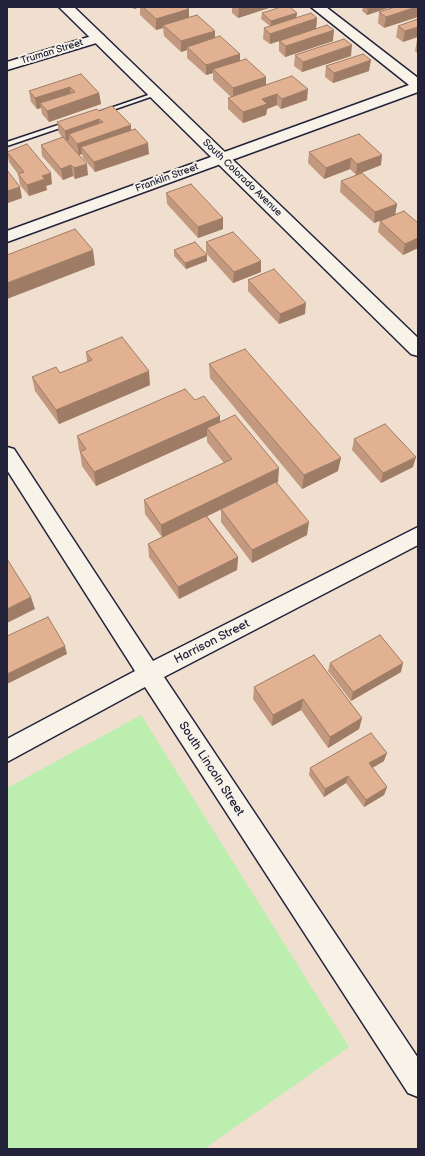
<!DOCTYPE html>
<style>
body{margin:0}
#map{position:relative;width:425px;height:1156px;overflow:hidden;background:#f0dfce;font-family:"Balsamiq Sans",sans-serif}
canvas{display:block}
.frame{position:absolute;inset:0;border:8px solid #22223b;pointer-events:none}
</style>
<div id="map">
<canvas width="425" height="1156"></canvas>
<div class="frame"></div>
</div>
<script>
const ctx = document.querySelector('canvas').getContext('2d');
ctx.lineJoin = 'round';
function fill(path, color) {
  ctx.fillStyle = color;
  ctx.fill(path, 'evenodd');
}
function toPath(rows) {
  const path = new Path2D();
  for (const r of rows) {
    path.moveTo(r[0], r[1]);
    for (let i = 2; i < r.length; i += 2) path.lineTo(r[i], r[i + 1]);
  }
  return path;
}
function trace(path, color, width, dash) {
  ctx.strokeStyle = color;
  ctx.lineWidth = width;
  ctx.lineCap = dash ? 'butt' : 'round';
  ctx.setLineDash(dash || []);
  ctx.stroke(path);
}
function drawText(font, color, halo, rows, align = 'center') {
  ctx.font = font + ' "Balsamiq Sans",sans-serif';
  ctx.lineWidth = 4;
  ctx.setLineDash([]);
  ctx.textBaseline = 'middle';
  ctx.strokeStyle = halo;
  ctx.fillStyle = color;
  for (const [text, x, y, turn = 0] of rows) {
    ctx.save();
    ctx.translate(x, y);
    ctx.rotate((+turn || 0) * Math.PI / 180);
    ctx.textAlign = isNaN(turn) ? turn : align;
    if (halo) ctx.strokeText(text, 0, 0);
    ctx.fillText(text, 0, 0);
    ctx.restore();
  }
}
const green = toPath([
 [141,715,349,1047,204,1149,7,1149,7,788]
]);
const service = toPath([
 [154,93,159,94,104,113,99,112,154,93],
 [70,121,72,122,72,124,7,146,7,142,70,121]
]);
const minor = toPath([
 [311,7,326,7,418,78,418,92,7,242,7,231,409,85,311,7],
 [98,34,103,35,105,38,103,41,7,70,7,62,98,34],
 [7,447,14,449,153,661,418,527,418,545,164,677,418,1058,418,1097,408,1093,145,687,7,762,7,739,135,671,7,470,7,447]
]);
const tertiary = toPath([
 [59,7,74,7,418,338,418,356,411,354,59,7]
]);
const wall = toPath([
 [132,7,186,7,189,9,189,17,215,31,215,38,240,54,240,60,266,77,266,85,307,100,281,109,277,105,267,109,266,115,243,123,228,109,228,98,231,97,213,80,213,73,206,75,187,58,187,50,181,52,164,36,163,28,156,30,140,15,140,7,134,9],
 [232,7,272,7,238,18,232,13],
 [363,7,391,7,367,15,362,11],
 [395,7,384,28,378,23,379,12],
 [262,13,297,13,296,18,317,18,316,28,333,41,285,57,279,51,279,41,270,44,263,39,264,28,270,26,261,19],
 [418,19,403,42,396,37,398,26],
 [417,40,418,40,418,54,415,51],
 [295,55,351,56,302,72,294,66],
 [326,66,369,71,333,83,325,77],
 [81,74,99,93,101,104,49,122,42,114,41,108,37,109,31,102,29,91],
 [99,111,131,130,149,154,95,172,83,158,82,154,79,155,88,175,75,179,73,176,63,180,42,156,41,145,62,137,59,133,57,122],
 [359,134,381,165,356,175,350,169,324,179,308,163,309,152],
 [7,151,52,184,46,186,47,190,29,196,20,185,18,174,9,162],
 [341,181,397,204,395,215,418,223,418,248,403,255,378,232,380,221,374,223,340,192],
 [166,193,223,218,223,229,198,238,167,204],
 [206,242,261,261,261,272,233,283,206,253],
 [174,250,207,255,207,261,186,269,174,256],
 [248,280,305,314,279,324,248,291],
 [86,352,150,385,59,424,35,391,32,377,60,373,87,362],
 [209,364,338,471,302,489,210,378],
 [195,400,220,416,220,422,278,482,276,483,307,535,252,563,221,522,221,509,207,516,238,557,237,570,179,599,149,557,148,544,162,537,145,514,144,500,224,463,207,442,207,436,96,486,82,466,80,452,79,450,77,436],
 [354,439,413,467,381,483,352,450],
 [314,655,362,718,359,729,328,748,301,710,272,726,253,699,254,687],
 [330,663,401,672,351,701,328,671],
 [384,761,372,768,387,787,384,795,364,807,346,783,324,797,309,775,310,768]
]);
const shadedWall = toPath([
 [134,7,140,7,134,9],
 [239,7,272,7,238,18],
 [375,7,391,7,367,15,368,9],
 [416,7,418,7,418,17,384,28,386,17],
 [189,9,189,20,163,25,163,28,156,30,156,19],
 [297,13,296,18,271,27,271,21],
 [317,18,316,29,270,44,270,34],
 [418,27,418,37,403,42,405,31],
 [334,30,333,41,285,57,286,46],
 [215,31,215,41,187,47,187,50,181,52,181,41],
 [352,45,351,56,302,72,303,62],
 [240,54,240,64,213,69,213,73,206,75,206,65],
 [371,60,369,71,333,83,334,73],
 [266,77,266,88,233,99,233,88],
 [70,87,71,98,40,103,41,108,37,109,35,98],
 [308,89,307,100,281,109,282,99],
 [99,93,101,104,49,122,47,111],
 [277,94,277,105,267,109,266,115,243,123,243,112,262,99],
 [99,119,100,129,69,134,69,140,66,141,65,131],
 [131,125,131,136,81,147,82,154,79,155,77,144],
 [148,143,149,154,95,172,94,162],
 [382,155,381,165,356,175,357,164],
 [351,158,350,169,324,179,326,168],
 [87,164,88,175,75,179,74,168],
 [71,165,73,176,63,180,61,169],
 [51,173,52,184,46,186,47,190,29,196,27,185,42,176],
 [20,187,22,198,8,203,7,199,7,191],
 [397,204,395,215,374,223,375,212],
 [223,218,223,229,198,238,198,227],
 [418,238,418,248,403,255,405,244],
 [93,250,95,265,7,299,7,283],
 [207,255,207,261,186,269,185,263],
 [261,261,261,272,233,283,234,272],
 [306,303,305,314,279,324,280,314],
 [149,371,150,385,59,424,56,410],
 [220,416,220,430,207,428,207,436,96,486,94,472],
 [416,457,413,467,381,483,383,473],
 [341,458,338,471,302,489,304,475],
 [279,468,278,482,162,538,161,525],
 [309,522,307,535,252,563,252,550],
 [238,557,237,570,179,599,178,587],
 [31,597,35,609,7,623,7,609],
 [65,646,67,654,7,684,7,674],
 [403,663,401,672,351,701,353,692],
 [303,699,301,710,272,726,273,715],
 [362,718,359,729,328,748,330,737],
 [387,753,384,761,367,771,369,763],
 [348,776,346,783,324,797,325,789],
 [387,787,384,795,364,807,366,800]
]);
const building = toPath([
 [143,7,186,7,189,9,156,19,143,7],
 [281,7,290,7,297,13,271,21,262,13,281,7],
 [365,7,375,7,368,9,365,7],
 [395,7,416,7,386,17,379,12,395,7],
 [311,13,317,18,270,34,264,28,311,13],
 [197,15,215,31,181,41,163,25,197,15],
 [418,19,418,27,405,31,398,26,418,19],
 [327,25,334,30,286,46,279,41,327,25],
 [220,36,240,54,206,65,187,47,220,36],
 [344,39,352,45,303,62,295,55,344,39],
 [363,54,371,60,334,73,326,66,363,54],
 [246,59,266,77,233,88,213,69,246,59],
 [81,74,99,93,47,111,40,103,75,92,70,87,35,98,29,91,81,74],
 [292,76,308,89,282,99,277,94,262,99,267,104,243,112,228,98,292,76],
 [112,106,131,125,77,144,69,134,103,122,99,119,65,131,57,122,97,109,99,111,112,106],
 [135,129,148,143,94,162,81,147,135,129],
 [359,134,382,155,357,164,351,158,326,168,309,152,359,134],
 [63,137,87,164,74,168,71,165,61,169,41,145,63,137],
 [27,144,51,173,42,176,45,179,27,185,18,174,24,172,7,152,27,144],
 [7,170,20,187,7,191,7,170],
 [362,173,397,204,375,212,341,181,362,173],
 [191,184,223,218,198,227,166,193,191,184],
 [404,211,418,223,418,238,405,244,380,221,404,211],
 [75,229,93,250,7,283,7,255,75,229],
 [233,232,261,261,234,272,206,242,233,232],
 [195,242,207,255,185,263,174,250,195,242],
 [274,269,306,303,280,314,248,280,274,269],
 [122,337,149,371,56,410,32,377,56,367,60,373,92,360,86,352,122,337],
 [245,349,341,458,304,475,209,364,245,349],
 [185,389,195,400,204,396,220,416,94,472,80,452,86,449,77,436,185,389],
 [235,415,279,468,161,525,144,500,232,459,207,428,235,415],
 [385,424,416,457,383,473,354,439,385,424],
 [276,482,309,522,252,550,221,509,276,482],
 [206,516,238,557,178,587,148,544,206,516],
 [7,559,31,597,7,609,7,559],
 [48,617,65,646,7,674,7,636,48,617],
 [380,635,403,663,353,692,330,663,380,635],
 [314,655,362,718,330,737,303,699,273,715,254,687,314,655],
 [371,733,387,753,369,763,387,787,366,800,348,776,325,789,310,768,371,733]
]);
const farStreetnames = [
 ["Truman Street",52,52,-17],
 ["Franklin Street",167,178,-20],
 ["South Colorado Avenue",242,178,44]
];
const streetNames = [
 ["Harrison Street",212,642,-27],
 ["South Lincoln Street",211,769,57]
];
fill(green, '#bbeeaf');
trace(service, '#22223b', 3);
trace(minor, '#22223b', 3);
trace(tertiary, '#22223b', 3);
fill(service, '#f7f3e8');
fill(minor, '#f7f3e8');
fill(tertiary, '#f7f3e8');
fill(wall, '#c2987e');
fill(shadedWall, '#9e7c66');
fill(building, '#e1b192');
trace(building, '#9e7c66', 1);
drawText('10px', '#22223b', '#f7f3e8', farStreetnames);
drawText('12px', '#22223b', '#f7f3e8', streetNames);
</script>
